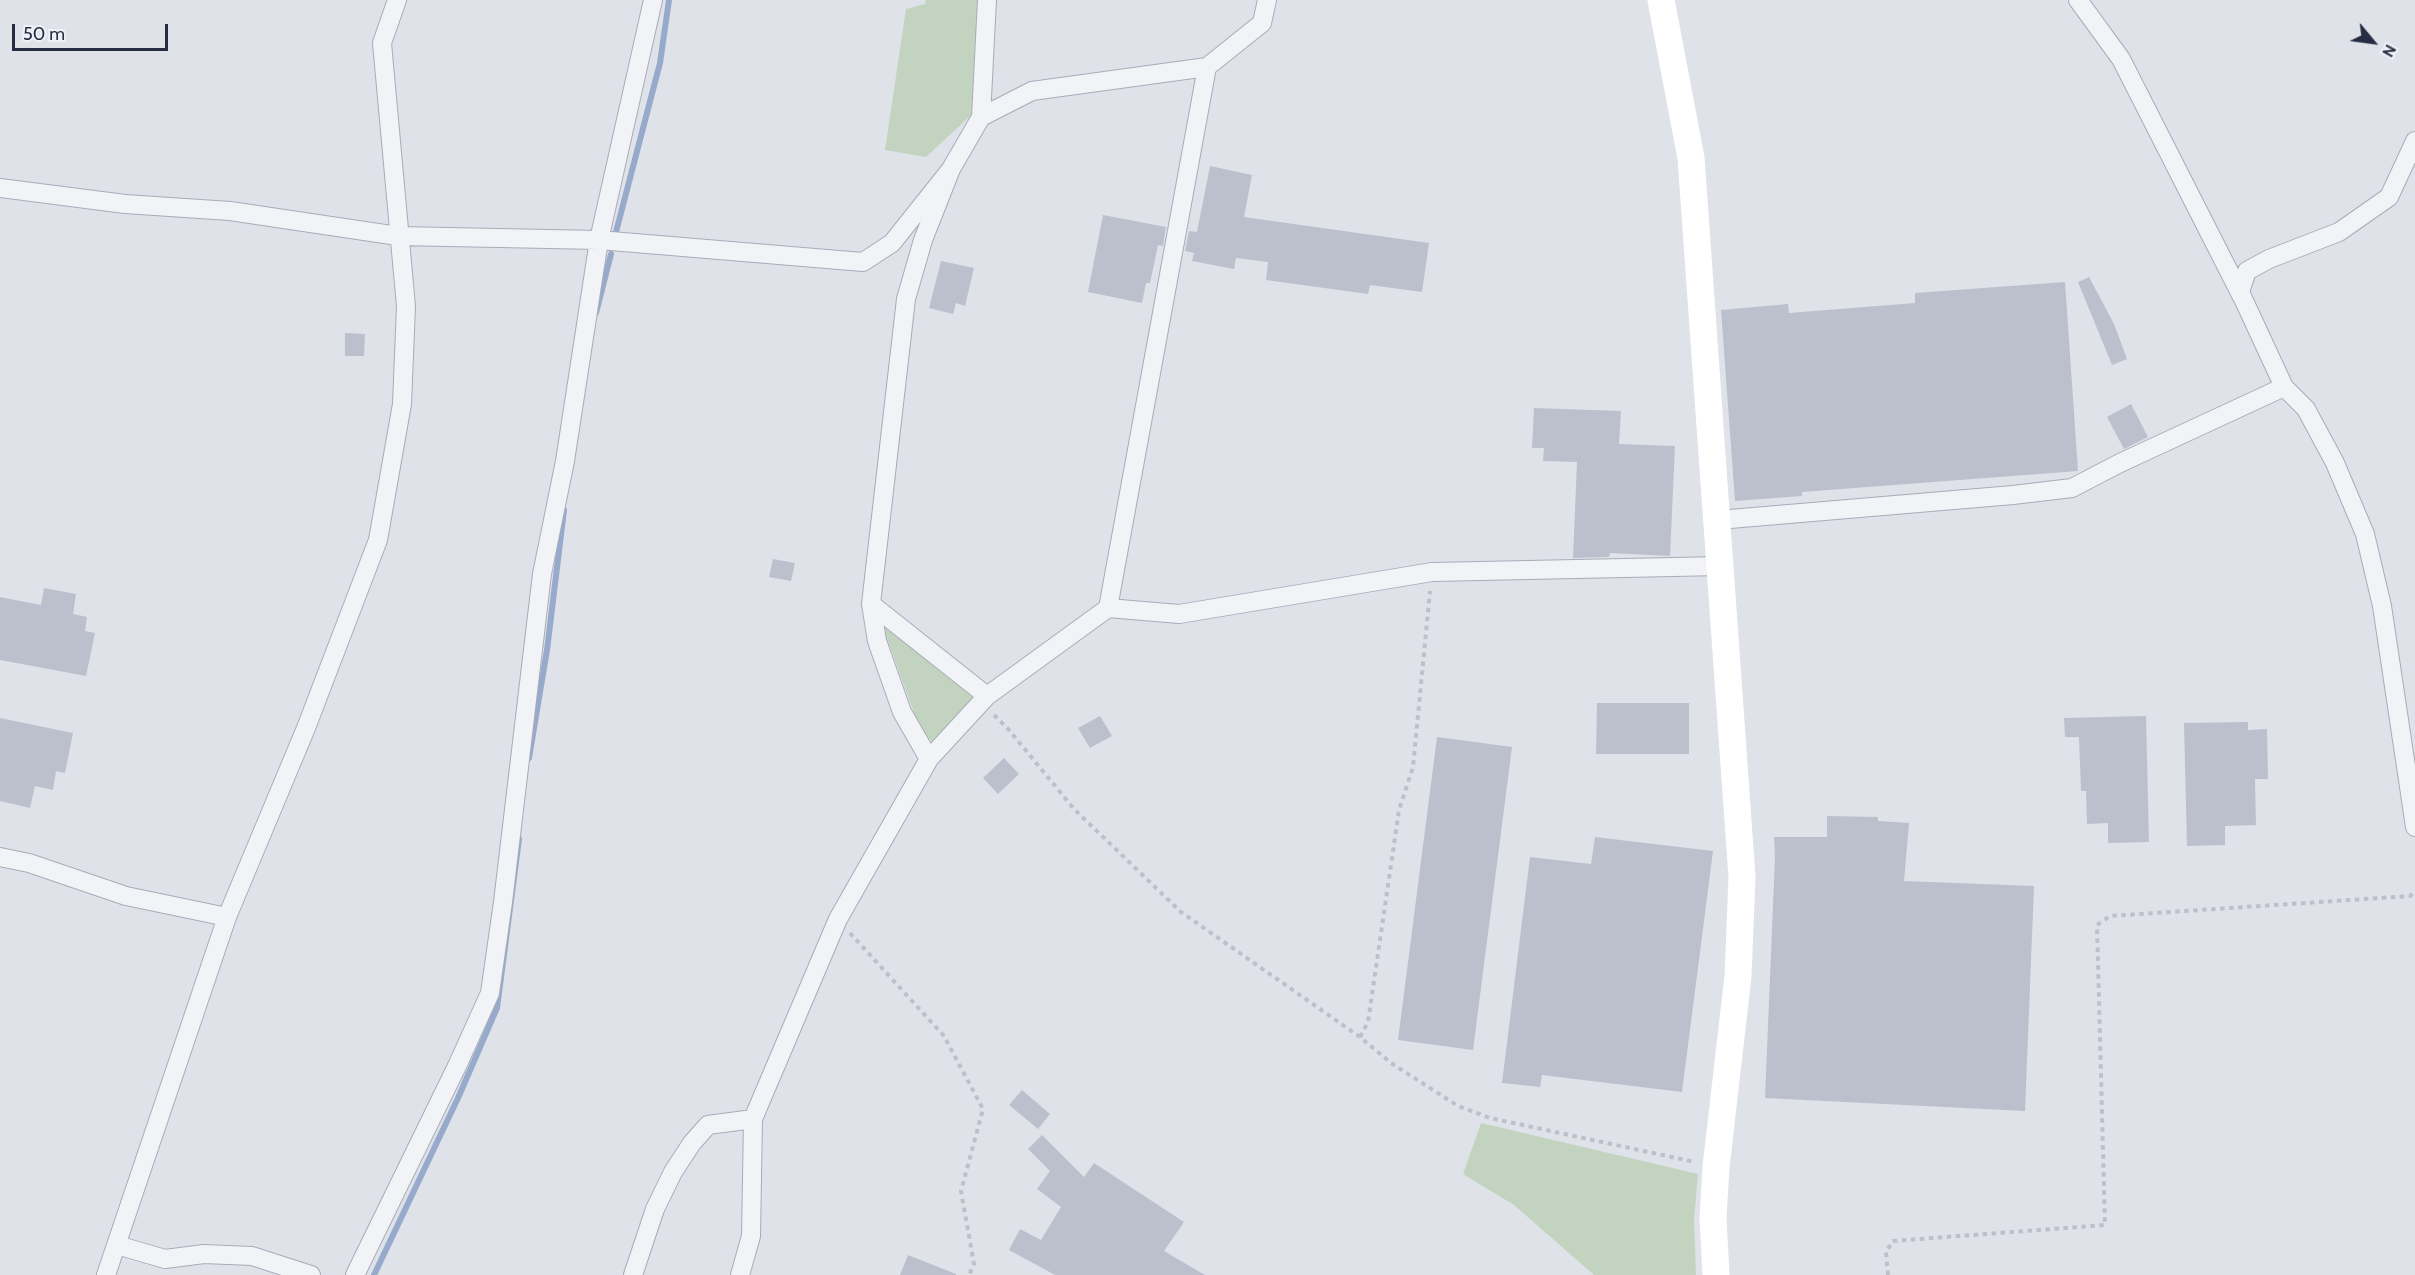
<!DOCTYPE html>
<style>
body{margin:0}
#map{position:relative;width:2415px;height:1275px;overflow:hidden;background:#dfe2e9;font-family:Cabin,sans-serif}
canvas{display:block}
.north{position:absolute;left:2343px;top:12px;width:60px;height:60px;-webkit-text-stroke:4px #eef1f7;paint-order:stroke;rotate:119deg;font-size:16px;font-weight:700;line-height:24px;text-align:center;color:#262d42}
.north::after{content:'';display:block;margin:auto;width:21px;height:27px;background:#262d42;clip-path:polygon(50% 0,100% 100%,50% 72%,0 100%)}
.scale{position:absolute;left:12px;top:24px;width:156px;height:27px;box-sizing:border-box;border:3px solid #262d42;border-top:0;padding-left:8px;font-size:18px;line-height:21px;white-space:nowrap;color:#262d42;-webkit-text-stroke:4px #eef1f7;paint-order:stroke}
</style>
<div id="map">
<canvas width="2415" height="1275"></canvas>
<div class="north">N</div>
<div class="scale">50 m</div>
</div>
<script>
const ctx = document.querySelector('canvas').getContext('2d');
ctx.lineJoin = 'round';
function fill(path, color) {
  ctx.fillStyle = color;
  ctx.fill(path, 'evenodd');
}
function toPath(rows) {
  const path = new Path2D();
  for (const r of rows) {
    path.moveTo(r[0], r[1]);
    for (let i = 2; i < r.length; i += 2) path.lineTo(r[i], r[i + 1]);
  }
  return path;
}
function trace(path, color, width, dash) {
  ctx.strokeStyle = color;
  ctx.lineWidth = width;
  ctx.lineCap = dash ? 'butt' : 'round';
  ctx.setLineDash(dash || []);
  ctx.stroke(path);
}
const green = toPath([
 [926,0,977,0,981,106,926,157,885,150,906,9,925,4],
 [881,622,979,698,935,744,921,732],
 [1481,1123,1698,1174,1694,1220,1696,1275,1594,1275,1514,1205,1463,1174]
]);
const stream = toPath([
 [616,232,660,63,669,0],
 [596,313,611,254],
 [529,758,547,650,564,510],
 [374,1275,458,1098,497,1008,519,839]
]);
const building = toPath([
 [1210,166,1252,175,1244,217,1429,243,1422,292,1370,285,1368,294,1266,280,1268,262,1236,258,1234,269,1192,261,1194,253,1185,251,1189,231,1197,232],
 [1103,215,1166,227,1163,246,1158,245,1150,283,1146,283,1142,303,1088,292],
 [941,261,974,268,965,306,956,303,953,314,929,308],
 [2089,277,2114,324,2127,359,2112,365,2078,282],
 [2065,282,2078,471,1802,492,1802,496,1735,501,1721,310,1788,304,1789,313,1915,303,1915,293],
 [345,333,365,334,364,356,345,356],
 [2131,404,2148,437,2124,449,2107,417],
 [1534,408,1621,411,1619,444,1675,446,1670,556,1610,553,1609,557,1573,558,1577,462,1543,461,1544,448,1532,448],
 [773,559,795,563,791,581,769,577],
 [44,588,76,594,73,614,87,617,85,631,95,633,86,676,0,660,0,597,41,605],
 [1597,703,1689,703,1689,754,1596,754],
 [1100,716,1112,736,1090,748,1078,728],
 [2146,716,2149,842,2108,843,2108,823,2087,824,2086,791,2081,791,2079,737,2065,737,2064,718],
 [0,718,73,733,65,773,56,771,53,790,35,786,30,808,0,801],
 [2248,722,2248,730,2267,729,2268,779,2255,779,2256,825,2225,826,2225,845,2187,846,2184,723],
 [1437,737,1512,747,1473,1050,1398,1040],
 [1004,758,1019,774,998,794,983,778],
 [1827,816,1878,817,1878,821,1909,823,1904,881,2034,886,2025,1111,1765,1098,1775,857,1774,837,1827,837],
 [1595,837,1713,851,1682,1092,1542,1075,1540,1087,1502,1083,1530,857,1591,864],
 [1022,1090,1050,1114,1038,1129,1009,1105],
 [1042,1135,1084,1177,1094,1163,1184,1222,1164,1251,1205,1275,1055,1275,1009,1250,1020,1229,1041,1240,1061,1207,1037,1189,1050,1171,1028,1149],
 [908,1255,956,1274,956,1275,900,1275]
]);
const path = toPath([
 [994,715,1009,730,1074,809,1181,912,1360,1037,1391,1063,1458,1106,1490,1118,1695,1162],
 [850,933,944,1036,983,1109,961,1191,974,1264,969,1275],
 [1360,1037,1368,1022,1399,810,1413,767,1430,591],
 [1888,1275,1886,1252,1893,1241,2105,1225,2097,925,2110,916,2410,896,2415,891]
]);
const street = toPath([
 [987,0,981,117,951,169,923,240,906,299,871,604,987,696],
 [2078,0,2121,59,2242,297],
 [981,117,1032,91,1207,67,1262,23,1267,0],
 [2415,141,2389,197,2339,232,2269,259,2247,271,2240,292,2284,387,2306,409,2335,463,2365,534,2382,606,2415,827],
 [0,188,125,204,230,211,398,236,599,240,863,262,892,243,951,169],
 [1718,520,2013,495,2072,488,2120,463,2284,387],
 [871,604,877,641,902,712,929,759],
 [1108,608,1207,67],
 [0,857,29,863,126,896,227,917],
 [117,1245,165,1259,204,1254,252,1256,311,1275],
 [106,1275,227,917,306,728,378,540,402,404,406,306,382,43,397,0],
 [355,1275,457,1066,490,993,503,902,542,574,565,461,599,240,653,0],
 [633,1275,655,1209,673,1172,692,1143,708,1125,753,1119],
 [740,1275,751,1236,753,1119,838,919,929,759,987,696,1108,608,1179,614,1432,572,1721,566]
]);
const secondary = toPath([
 [1661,0,1691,158,1742,877,1738,976,1716,1167,1713,1218,1716,1275]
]);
fill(green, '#c2d4bf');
trace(stream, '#97aacc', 6);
fill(building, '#bbc0cc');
trace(street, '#a8acb7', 20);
trace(path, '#bdc0c8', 4, [4.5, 4.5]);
trace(street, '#f2f3f7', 18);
trace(secondary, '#fff', 27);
</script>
